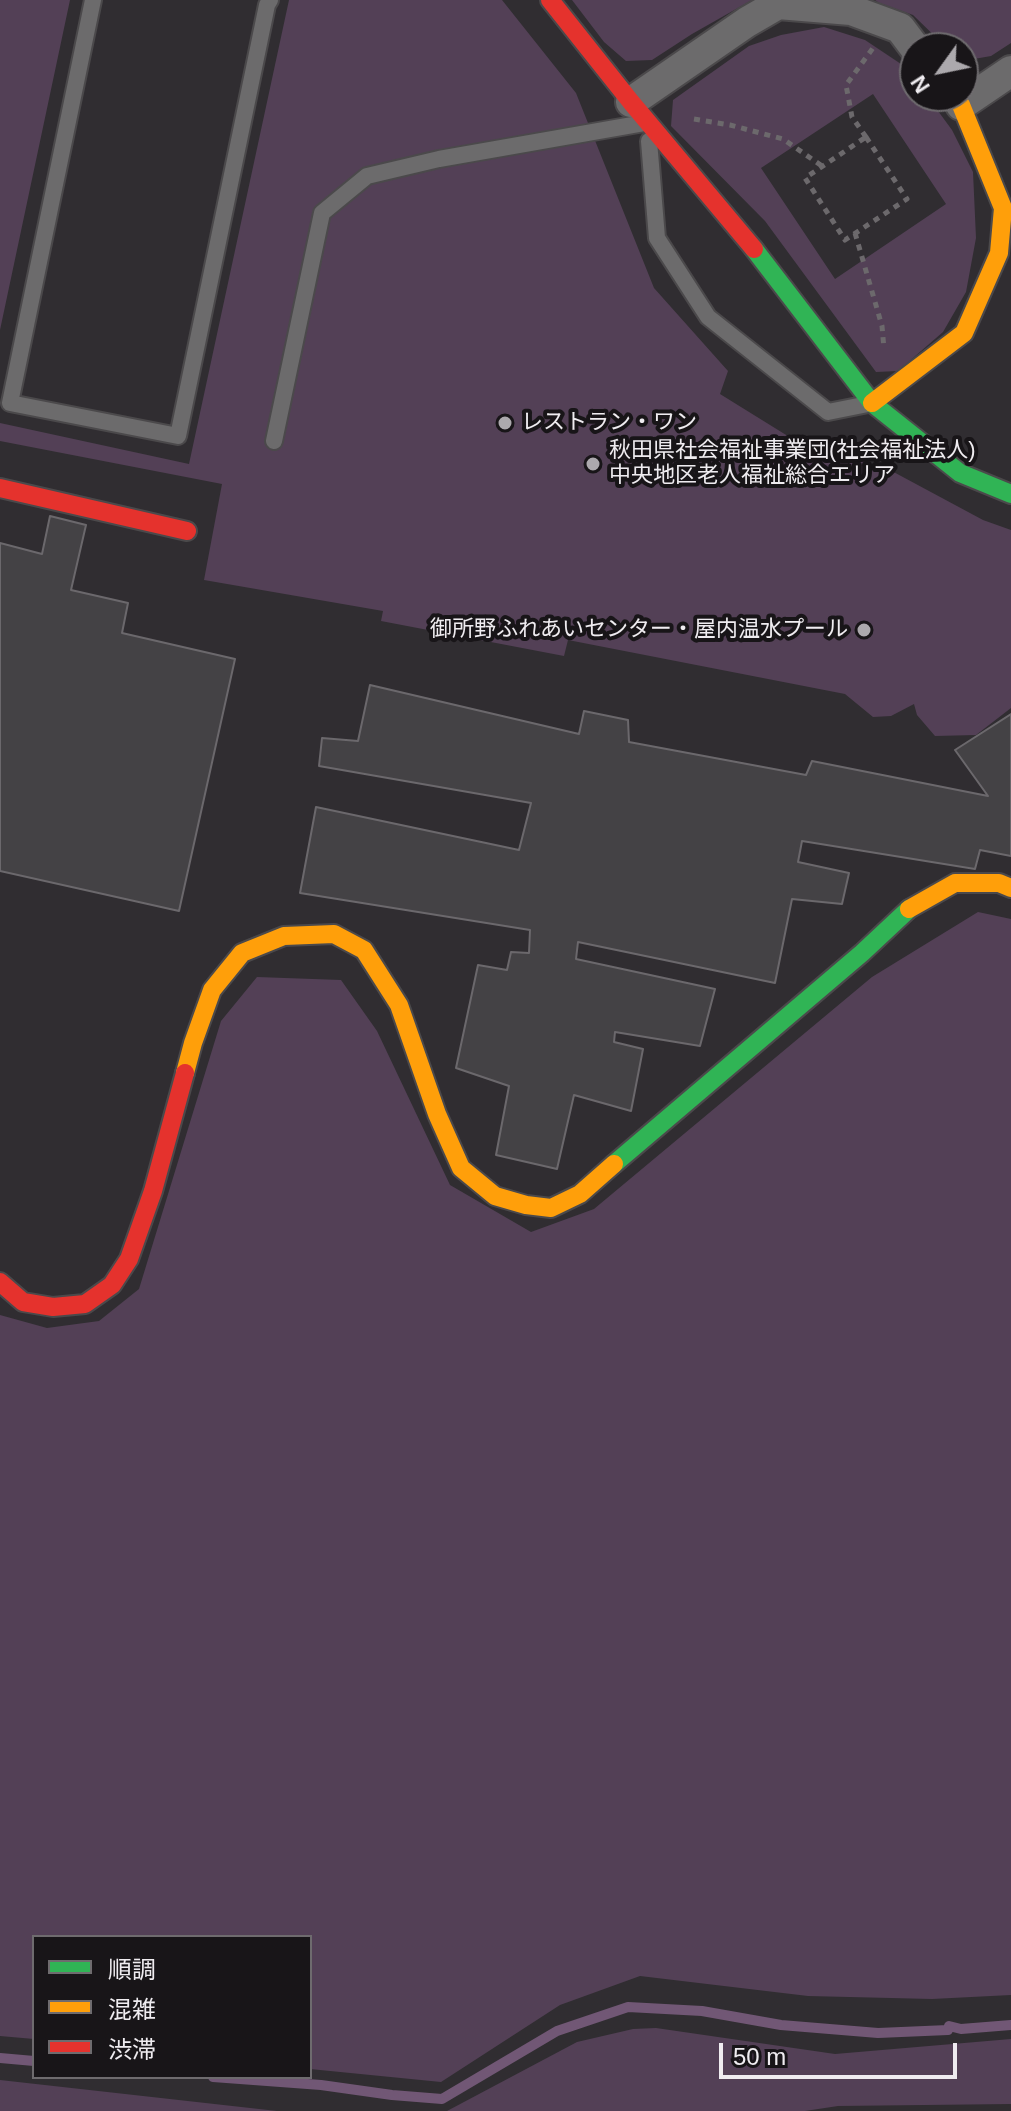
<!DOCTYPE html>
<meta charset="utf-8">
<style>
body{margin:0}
#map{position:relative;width:1011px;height:2111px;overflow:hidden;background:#302d31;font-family:Arial,"Noto Sans JP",sans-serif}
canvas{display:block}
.legend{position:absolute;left:32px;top:1935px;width:280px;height:144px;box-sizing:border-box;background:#181518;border:2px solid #6e6b6e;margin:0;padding:10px 14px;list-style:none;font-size:24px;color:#efecf0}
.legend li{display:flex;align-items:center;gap:16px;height:40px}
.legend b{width:40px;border:2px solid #6e6b6e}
.north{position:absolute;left:899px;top:32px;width:80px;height:80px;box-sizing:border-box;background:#181518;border:2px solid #6e6b6e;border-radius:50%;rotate:237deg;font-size:22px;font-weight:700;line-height:32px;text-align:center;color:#efecf0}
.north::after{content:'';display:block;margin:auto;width:28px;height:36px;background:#aca9ad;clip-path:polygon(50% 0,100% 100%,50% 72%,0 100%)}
.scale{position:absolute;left:719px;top:2043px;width:238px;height:36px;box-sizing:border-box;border:4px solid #efecf0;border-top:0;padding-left:10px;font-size:24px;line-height:28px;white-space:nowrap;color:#efecf0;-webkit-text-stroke:6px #181518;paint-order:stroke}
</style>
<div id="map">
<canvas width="1011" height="2111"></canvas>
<ul class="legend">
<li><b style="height:10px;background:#30b455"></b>順調</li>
<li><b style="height:10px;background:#ff9f0a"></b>混雑</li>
<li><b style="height:10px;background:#e5322d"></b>渋滞</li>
</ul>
<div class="north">N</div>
<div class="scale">50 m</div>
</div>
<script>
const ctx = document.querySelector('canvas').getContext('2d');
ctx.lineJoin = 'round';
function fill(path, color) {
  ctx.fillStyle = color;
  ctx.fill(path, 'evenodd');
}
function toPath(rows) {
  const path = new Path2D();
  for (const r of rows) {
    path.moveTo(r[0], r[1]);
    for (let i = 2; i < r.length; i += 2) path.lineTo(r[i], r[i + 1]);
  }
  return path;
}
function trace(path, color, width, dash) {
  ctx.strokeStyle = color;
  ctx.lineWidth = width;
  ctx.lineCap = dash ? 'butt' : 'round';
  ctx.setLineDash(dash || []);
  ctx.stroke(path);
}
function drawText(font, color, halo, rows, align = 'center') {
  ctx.font = font + ' Arial,"Noto Sans JP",sans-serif';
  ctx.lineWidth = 8;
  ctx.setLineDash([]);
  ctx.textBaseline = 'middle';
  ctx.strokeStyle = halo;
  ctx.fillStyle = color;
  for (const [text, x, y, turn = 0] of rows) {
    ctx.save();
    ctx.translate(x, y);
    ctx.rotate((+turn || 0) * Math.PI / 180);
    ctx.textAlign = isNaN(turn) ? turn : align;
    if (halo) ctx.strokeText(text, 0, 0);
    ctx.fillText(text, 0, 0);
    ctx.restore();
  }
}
const green = toPath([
 [0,0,70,0,0,330],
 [289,0,502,0,576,93,654,288,728,371,720,394,791,438,888,469,983,520,1011,530,1011,708,976,735,935,736,917,715,914,704,891,716,873,717,845,694,568,640,564,656,381,621,383,611,204,580,222,484,0,441,0,423,189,464],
 [572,0,752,0,692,34,652,60,626,61,604,42],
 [875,0,1011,0,1011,43,991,56,974,59,963,55,963,48,947,48,913,15,879,3],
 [824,27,865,40,907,68,915,79,915,96,927,96,952,130,973,172,976,238,966,292,943,332,898,371,876,372,765,221,671,126,673,100,749,46,781,35],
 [873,94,946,204,835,279,761,168],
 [978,912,1011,919,1011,1995,932,1999,808,1996,640,1976,560,2005,441,2082,310,2069,310,1937,34,1937,34,2039,0,2036,0,1315,47,1328,99,1321,139,1289,221,1021,257,977,341,980,377,1031,450,1185,531,1232,594,1209,872,977],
 [656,2028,835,2054,1011,2039,1011,2104,838,2106,805,2111,447,2111,577,2042,633,2029],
 [0,2080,277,2111,0,2111]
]);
const stream = toPath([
 [0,2058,34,2061],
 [213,2077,321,2085,392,2095,442,2099,557,2031,628,2007,702,2011,781,2025,878,2033,948,2030,949,2026,961,2029,1011,2025]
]);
const building = toPath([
 [50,516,86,525,71,590,128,603,122,633,235,659,179,911,0,871,0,543,42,554,50,516],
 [370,685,579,734,584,711,628,720,629,742,806,775,812,761,988,796,955,750,1011,714,1011,856,980,850,975,869,802,841,798,862,849,873,842,904,792,899,775,983,578,942,576,959,715,989,700,1046,615,1032,614,1042,643,1049,631,1111,574,1095,557,1169,496,1155,509,1086,456,1068,478,965,507,970,511,952,529,953,530,930,300,893,316,807,519,850,531,803,319,766,322,738,358,741,370,685]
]);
const path = toPath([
 [694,119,730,125,783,139,822,166],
 [866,137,907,199,845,240,805,178,866,137],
 [866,137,852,117,846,85,873,48],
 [855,233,882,326,884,349]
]);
const lane = toPath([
 [93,0,10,403,178,436,267,5,270,0],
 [649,141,657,238,708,317,828,412,868,404],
 [274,441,322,213,367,176,439,159,644,123]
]);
const street = toPath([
 [631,102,747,22,778,4,851,10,900,28,915,48],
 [961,105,1011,71]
]);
const fast = toPath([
 [754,249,872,403,960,473,1011,494],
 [614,1164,862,953,909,909]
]);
const slow = toPath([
 [872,403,964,333,999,253,1003,208,961,105,953,96],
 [909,909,955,883,999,883,1011,888],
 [185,1073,193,1043,212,990,242,953,284,936,334,934,364,950,399,1005,437,1114,461,1168,495,1196,526,1205,551,1208,580,1194,614,1164]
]);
const jam = toPath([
 [550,0,631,102,754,249],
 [0,488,187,531],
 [0,1282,23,1302,53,1307,85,1304,112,1285,129,1259,153,1191,185,1073]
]);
const markers = [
 [505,423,8,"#aca9ad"],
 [593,464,8,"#aca9ad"],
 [864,630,8,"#aca9ad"]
];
const poiNames = [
 ["レストラン・ワン",521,423],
 ["秋田県社会福祉事業団(社会福祉法人)",609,451],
 ["中央地区老人福祉総合エリア",609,476],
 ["御所野ふれあいセンター・屋内温水プール",848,630,"right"]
];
fill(green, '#534056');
trace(stream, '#715775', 10);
fill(building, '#444245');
trace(building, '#6b686c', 2);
trace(lane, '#4b494b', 20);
trace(street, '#4b494b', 34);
trace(fast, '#4b494b', 22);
trace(slow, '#4b494b', 22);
trace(jam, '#4b494b', 22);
trace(path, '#6c696c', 5, [6, 6]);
trace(lane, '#6c6b6c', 16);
trace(street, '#6c6b6c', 30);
trace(fast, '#30b455', 18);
trace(slow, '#ff9f0a', 18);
trace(jam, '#e5322d', 18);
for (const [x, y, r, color] of markers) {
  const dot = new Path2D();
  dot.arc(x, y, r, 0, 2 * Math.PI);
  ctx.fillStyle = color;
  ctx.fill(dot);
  trace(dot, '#181518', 3);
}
drawText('22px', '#efecf0', '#181518', poiNames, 'left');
</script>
